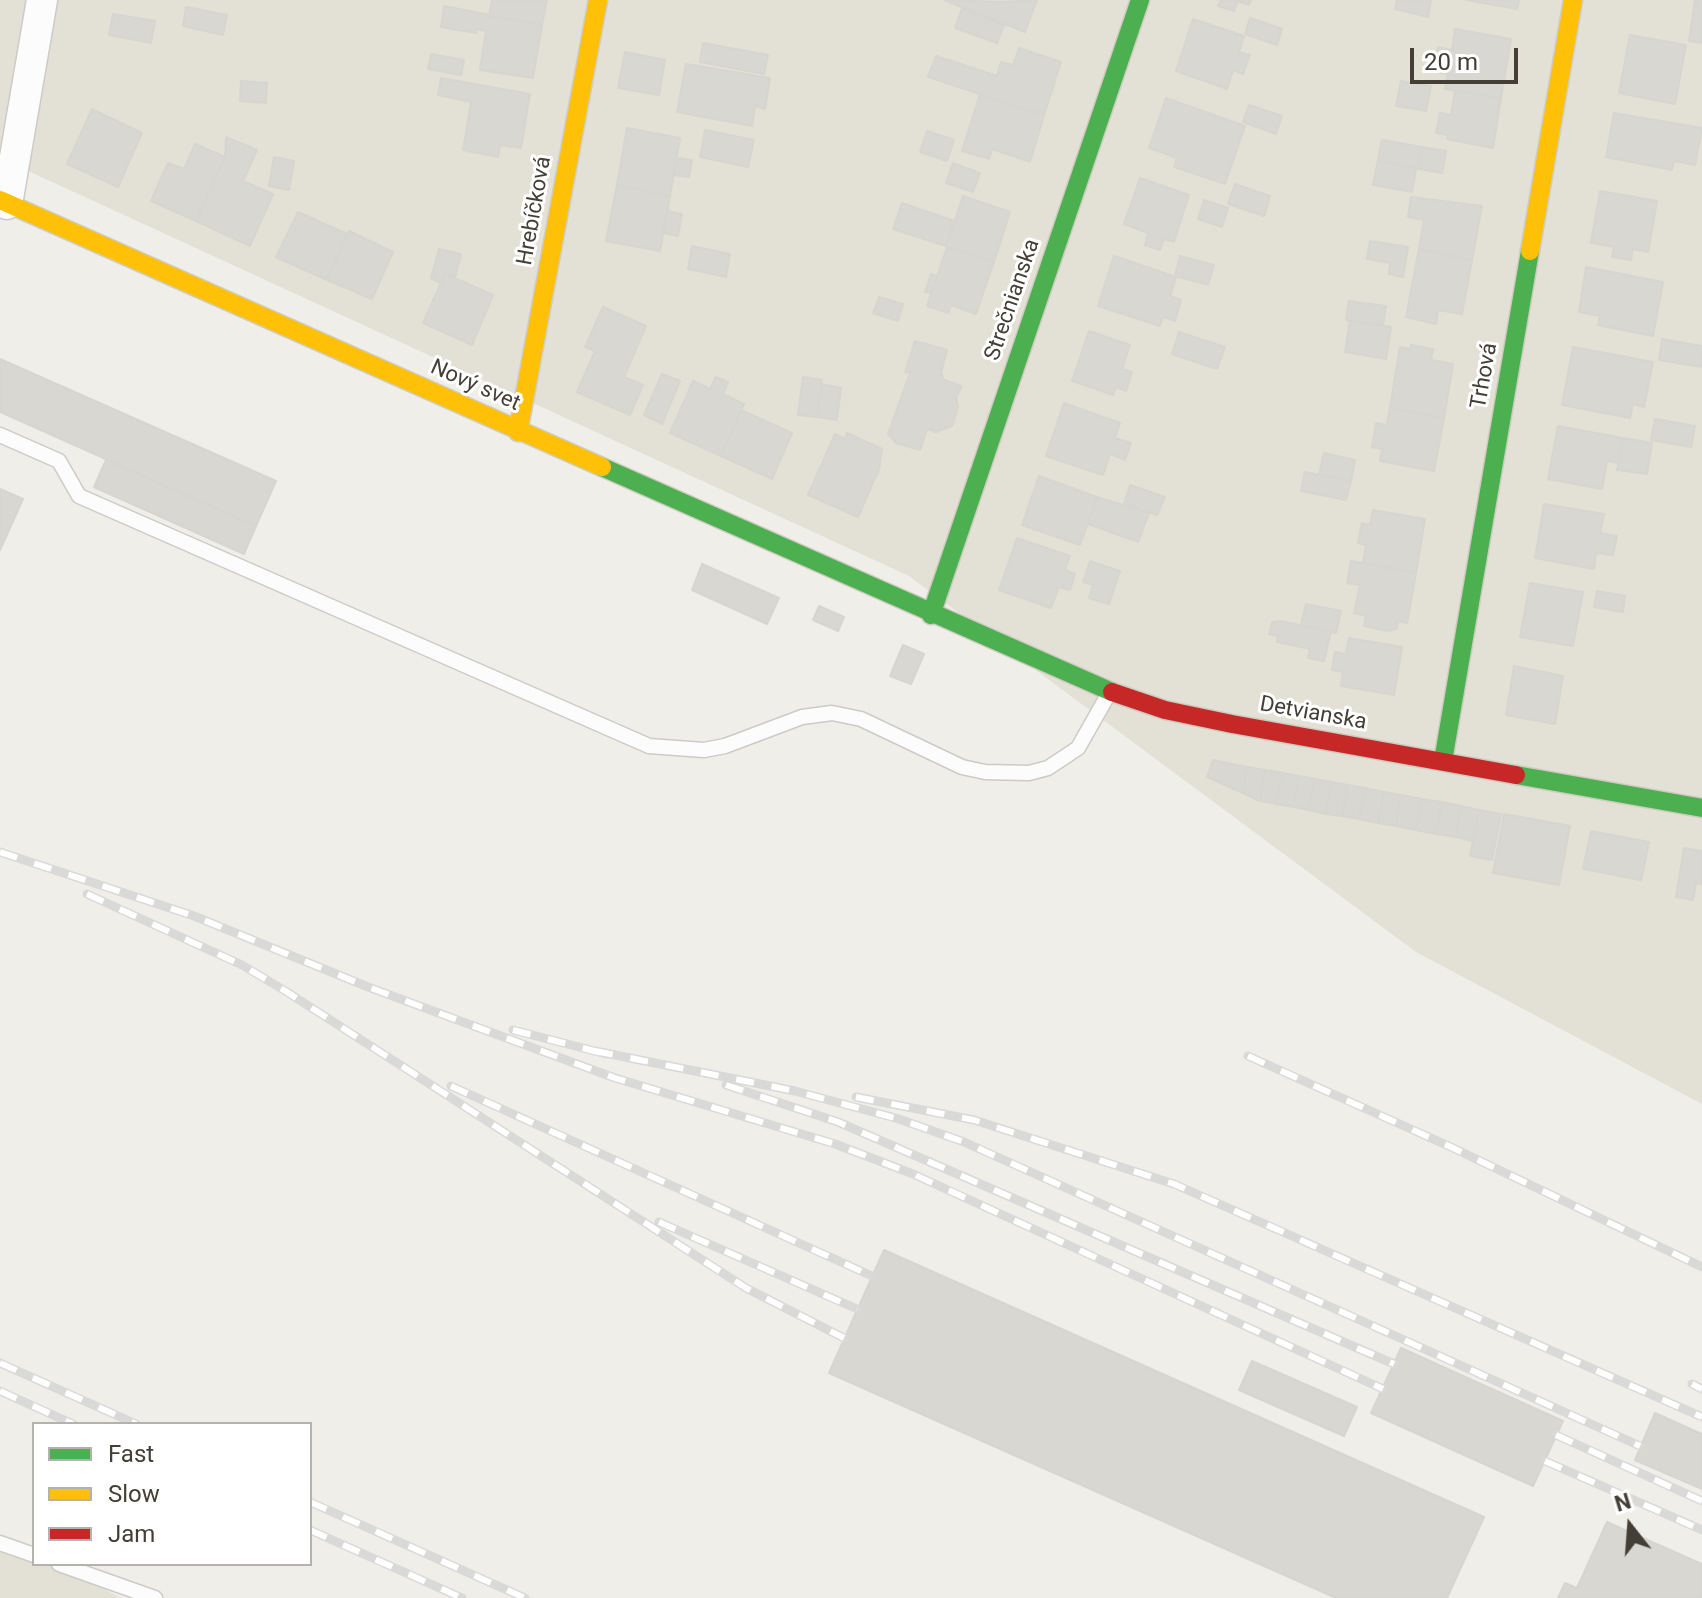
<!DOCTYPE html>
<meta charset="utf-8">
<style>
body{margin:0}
#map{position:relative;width:1702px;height:1598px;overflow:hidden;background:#efeee9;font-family:Roboto,sans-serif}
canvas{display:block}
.legend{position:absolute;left:32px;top:1422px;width:280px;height:144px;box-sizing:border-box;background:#fff;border:2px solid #b4b2af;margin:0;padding:10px 14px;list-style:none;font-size:24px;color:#443f36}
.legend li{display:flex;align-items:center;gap:16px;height:40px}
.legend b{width:40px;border:2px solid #b4b2af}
.north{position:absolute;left:1590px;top:1486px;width:80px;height:80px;-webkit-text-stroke:6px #fff;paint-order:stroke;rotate:343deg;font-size:22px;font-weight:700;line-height:32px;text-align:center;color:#443f36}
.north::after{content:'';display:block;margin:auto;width:28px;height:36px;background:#443f36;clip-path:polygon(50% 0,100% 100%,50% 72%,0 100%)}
.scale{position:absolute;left:1410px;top:48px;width:108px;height:36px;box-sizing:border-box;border:4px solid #443f36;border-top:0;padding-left:10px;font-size:24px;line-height:28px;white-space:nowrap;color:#443f36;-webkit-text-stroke:6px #fff;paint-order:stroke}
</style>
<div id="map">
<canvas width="1702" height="1598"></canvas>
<ul class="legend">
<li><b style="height:10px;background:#4caf50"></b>Fast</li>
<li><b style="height:10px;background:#ffc107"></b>Slow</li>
<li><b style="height:10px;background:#c62828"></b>Jam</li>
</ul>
<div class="north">N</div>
<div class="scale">20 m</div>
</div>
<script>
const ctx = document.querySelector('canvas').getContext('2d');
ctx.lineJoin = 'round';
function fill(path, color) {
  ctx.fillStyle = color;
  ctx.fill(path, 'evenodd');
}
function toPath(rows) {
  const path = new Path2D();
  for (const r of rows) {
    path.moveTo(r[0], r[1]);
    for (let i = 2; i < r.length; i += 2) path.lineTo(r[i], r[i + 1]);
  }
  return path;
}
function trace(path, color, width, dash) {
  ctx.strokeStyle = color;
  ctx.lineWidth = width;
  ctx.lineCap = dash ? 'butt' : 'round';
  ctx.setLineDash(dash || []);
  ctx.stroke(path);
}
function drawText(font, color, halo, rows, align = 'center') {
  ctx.font = font + ' Roboto,sans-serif';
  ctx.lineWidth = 6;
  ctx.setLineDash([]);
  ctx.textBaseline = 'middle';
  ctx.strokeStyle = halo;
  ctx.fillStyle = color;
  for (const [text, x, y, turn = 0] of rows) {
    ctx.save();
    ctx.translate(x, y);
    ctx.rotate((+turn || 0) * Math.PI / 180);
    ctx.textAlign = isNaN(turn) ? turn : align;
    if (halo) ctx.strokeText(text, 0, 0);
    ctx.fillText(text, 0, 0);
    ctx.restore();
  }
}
const residential = toPath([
 [0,0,1702,0,1702,1104,1416,952,909,576,0,158],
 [0,1535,34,1553,34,1564,56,1564,121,1598,0,1598]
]);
const building = toPath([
 [492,0,547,0,542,25,489,16,492,0],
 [944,0,1000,2,1037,0,1025,32,944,0],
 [1221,0,1251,0,1249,5,1238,1,1234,11,1218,6,1221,0],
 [1397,0,1431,0,1428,17,1395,9,1397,0],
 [1466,0,1519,0,1517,9,1466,0],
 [1695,0,1702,0,1702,43,1689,41,1695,0],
 [444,6,542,25,533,78,480,70,486,31,476,29,476,33,441,27,444,6],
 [186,7,227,15,223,35,183,26,186,7],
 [962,8,1004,25,997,43,955,28,962,8],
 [113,14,155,21,151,43,109,35,113,14],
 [1250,18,1282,29,1277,45,1245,34,1250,18],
 [1193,19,1244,36,1239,52,1250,55,1243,74,1233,70,1227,89,1176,71,1193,19],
 [1455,29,1511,39,1501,98,1445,89,1448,74,1434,71,1438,47,1452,50,1455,29],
 [1630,35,1686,45,1675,104,1619,93,1630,35],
 [703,43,768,55,764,74,700,62,703,43],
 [1019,48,1061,62,1044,115,928,77,936,56,997,76,1001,62,1013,65,1019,48],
 [625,52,665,60,659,95,618,88,625,52],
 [431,54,464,60,461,75,428,69,431,54],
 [686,64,770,78,765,109,755,106,752,126,677,112,686,64],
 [441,78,530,94,521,148,500,145,498,157,463,150,471,102,438,95,441,78],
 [241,81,267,83,266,103,240,101,241,81],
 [1401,81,1431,86,1426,111,1396,106,1401,81],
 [1455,91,1501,98,1493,148,1447,139,1448,135,1436,133,1440,113,1451,115,1455,91],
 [980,94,1044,115,1030,162,992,149,989,159,962,151,980,94],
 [1166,98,1245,126,1225,184,1174,167,1177,158,1149,148,1166,98],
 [1249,105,1282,116,1276,134,1243,122,1249,105],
 [92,109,142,133,118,187,67,164,92,109],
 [1614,113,1702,128,1695,165,1674,161,1672,170,1606,157,1614,113],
 [627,128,680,138,670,196,617,185,627,128],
 [705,130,754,140,748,167,700,157,705,130],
 [927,131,954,140,947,161,920,152,927,131],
 [226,137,257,150,243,181,273,194,250,246,196,221,225,157,226,137],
 [1382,140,1422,147,1419,169,1378,160,1382,140],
 [195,144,225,157,196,221,151,201,168,163,184,169,195,144],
 [1422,147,1446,151,1442,173,1419,169,1422,147],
 [274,157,294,161,289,190,269,186,274,157],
 [677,158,692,160,689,177,674,175,677,158],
 [1378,160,1416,169,1412,192,1373,185,1378,160],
 [953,163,980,173,973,192,946,183,953,163],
 [1140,178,1189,195,1174,242,1164,239,1160,250,1145,245,1148,233,1124,224,1140,178],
 [1235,184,1270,196,1264,216,1228,204,1235,184],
 [617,185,670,196,660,251,606,241,617,185],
 [1600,191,1657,201,1648,252,1633,249,1631,260,1612,257,1614,247,1591,243,1600,191],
 [963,196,1010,212,994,262,946,246,963,196],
 [1411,197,1482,206,1472,260,1419,249,1424,220,1408,217,1411,197],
 [1204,200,1228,208,1222,227,1198,219,1204,200],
 [902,203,954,221,946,246,893,229,902,203],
 [667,211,682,214,678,236,663,233,667,211],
 [298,212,347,234,327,280,276,257,298,212],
 [349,231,393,252,372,299,327,280,349,231],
 [1370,241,1408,247,1403,277,1389,274,1390,263,1367,259,1370,241],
 [692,246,730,254,726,277,688,269,692,246],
 [947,247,994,262,976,314,951,305,948,313,927,306,947,247],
 [439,249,461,254,455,278,445,274,441,283,431,278,439,249],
 [1419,249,1472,260,1462,314,1438,310,1436,324,1406,317,1419,249],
 [1114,256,1176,277,1170,296,1181,300,1175,321,1163,317,1160,326,1098,306,1114,256],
 [1180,256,1214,265,1208,285,1175,276,1180,256],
 [1586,267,1663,282,1653,336,1598,325,1600,316,1579,312,1586,267],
 [445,274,493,295,472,345,423,323,445,274],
 [931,274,937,276,931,293,925,292,931,274],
 [879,297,903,304,898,321,873,313,879,297],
 [1349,301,1386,306,1383,326,1346,320,1349,301],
 [603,307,646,326,624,377,643,385,630,415,577,392,595,351,585,347,603,307],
 [1350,320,1391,327,1386,359,1345,352,1350,320],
 [1089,331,1130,345,1122,369,1132,372,1126,391,1116,387,1113,395,1072,381,1089,331],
 [1179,332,1225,347,1217,369,1172,354,1179,332],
 [1662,339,1702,346,1702,367,1659,360,1662,339],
 [915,341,947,350,941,373,944,380,962,386,956,397,958,407,952,426,936,432,927,429,920,450,896,443,888,434,910,373,905,372,915,341],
 [1411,345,1433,349,1431,360,1453,364,1444,418,1390,408,1400,347,1410,349,1411,345],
 [1573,347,1653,362,1644,407,1633,404,1630,418,1562,405,1573,347],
 [0,359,276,481,256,526,0,412,0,359],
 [662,374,680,381,662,424,644,415,662,374],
 [716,377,728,382,723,394,744,404,721,456,670,433,693,381,710,389,716,377],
 [803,377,822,380,817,417,798,415,803,377],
 [822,384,841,388,837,420,817,417,822,384],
 [1064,403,1120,423,1115,438,1131,443,1125,460,1110,454,1103,475,1046,456,1064,403],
 [1390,408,1444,418,1434,471,1380,461,1382,449,1372,447,1376,423,1387,425,1390,408],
 [741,410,792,433,772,479,721,456,741,410],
 [1655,419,1695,426,1691,447,1651,440,1655,419],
 [1558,426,1623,438,1619,463,1607,461,1602,489,1548,479,1558,426],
 [847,433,882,449,879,469,858,517,808,495,835,434,845,439,847,433],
 [1623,438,1652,443,1647,474,1617,470,1623,438],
 [1324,453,1355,460,1351,481,1319,474,1324,453],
 [106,460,256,526,244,554,94,487,106,460],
 [1305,472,1351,481,1346,500,1301,491,1305,472],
 [1039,476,1097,497,1080,545,1022,525,1039,476],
 [1130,485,1165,497,1157,515,1124,504,1130,485],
 [0,489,23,499,0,550,0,489],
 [1097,497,1149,513,1138,542,1088,524,1097,497],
 [1544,504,1604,514,1600,533,1617,536,1613,555,1596,553,1594,569,1535,558,1544,504],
 [1373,510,1425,519,1416,573,1363,563,1366,545,1358,543,1362,523,1370,525,1373,510],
 [1017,538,1070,556,1065,570,1075,574,1070,590,1059,587,1051,608,999,590,1017,538],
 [1090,561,1120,571,1109,604,1089,598,1093,585,1083,582,1090,561],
 [1351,561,1416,573,1407,623,1398,621,1397,629,1387,631,1364,626,1366,616,1354,613,1360,585,1347,583,1351,561],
 [702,564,779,598,767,624,692,590,702,564],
 [1530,583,1583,592,1573,646,1520,637,1530,583],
 [1597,591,1625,596,1623,612,1594,607,1597,591],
 [1306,604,1341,611,1336,633,1301,625,1306,604],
 [819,606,844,617,838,631,813,620,819,606],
 [1281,621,1331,632,1324,661,1308,658,1310,649,1277,642,1278,636,1269,634,1272,622,1281,621],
 [1349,638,1402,647,1394,695,1341,686,1343,672,1332,670,1335,652,1346,654,1349,638],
 [903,645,924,654,911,684,890,676,903,645],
 [1514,666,1563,676,1555,724,1506,715,1514,666],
 [1213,760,1247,767,1243,793,1207,777,1213,760],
 [1247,767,1265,770,1260,801,1243,793,1247,767],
 [1265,770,1283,773,1276,804,1260,801,1265,770],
 [1283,773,1299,776,1293,807,1276,804,1283,773],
 [1299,776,1315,779,1309,810,1293,807,1299,776],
 [1315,779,1331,782,1326,814,1309,810,1315,779],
 [1331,782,1348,785,1342,816,1326,814,1331,782],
 [1348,785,1365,788,1359,819,1342,816,1348,785],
 [1365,788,1384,792,1378,823,1359,819,1365,788],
 [1384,792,1401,795,1396,826,1378,823,1384,792],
 [1401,795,1422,799,1416,830,1396,826,1401,795],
 [1422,799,1442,802,1436,834,1416,830,1422,799],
 [1442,802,1461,806,1456,837,1436,834,1442,802],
 [1461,806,1479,810,1473,841,1456,837,1461,806],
 [1479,810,1501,814,1492,860,1470,856,1479,810],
 [1504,814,1570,826,1559,885,1493,873,1504,814],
 [1591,831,1649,842,1641,880,1583,869,1591,831],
 [1684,848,1702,851,1702,884,1696,883,1693,900,1676,897,1684,848],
 [884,1250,1484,1517,1447,1598,1336,1598,829,1373,884,1250],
 [1401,1348,1563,1421,1533,1486,1371,1413,1401,1348],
 [1252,1361,1357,1407,1344,1436,1239,1390,1252,1361],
 [1655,1413,1702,1434,1702,1489,1635,1460,1655,1413],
 [1607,1522,1702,1564,1702,1598,1558,1598,1565,1583,1577,1588,1607,1522]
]);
const lane = toPath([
 [0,435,59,461,79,496,649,746,704,750,725,746,802,717,832,713,861,719,962,767,985,772,1029,773,1048,768,1078,748,1108,695],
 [0,1543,34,1555],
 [59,1564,155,1598]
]);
const street = toPath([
 [7,204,42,0]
]);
const fast = toPath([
 [602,467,1112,692],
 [931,615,1140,0],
 [1443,761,1530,251],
 [1516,775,1702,808]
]);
const slow = toPath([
 [0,200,602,467],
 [1530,251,1573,0],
 [518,432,598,0]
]);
const jam = toPath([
 [1112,692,1165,710,1232,724,1516,775]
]);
const rail = toPath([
 [0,852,194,916,368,987,615,1078,835,1144,913,1174,1383,1389],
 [87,894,242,965,287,992,746,1288,844,1338],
 [513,1030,606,1054],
 [595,1051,795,1091,899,1119,964,1142,1640,1446],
 [1248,1056,1451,1147,1702,1267],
 [726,1085,838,1122,1394,1364],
 [451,1086,872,1276],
 [856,1097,974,1120,1174,1184,1702,1417],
 [659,1222,857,1309],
 [0,1363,136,1424],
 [1692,1384,1702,1389],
 [0,1391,73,1424],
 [1556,1435,1702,1501],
 [1545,1461,1702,1530],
 [310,1502,525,1598],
 [310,1530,462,1598]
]);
const streetNames = [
 ["Hrebíčková",535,211,-80],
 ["Strečnianska",1013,300,-71],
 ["Trhová",1485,376,-80],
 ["Nový svet",475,386,24],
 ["Detvianska",1313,714,10]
];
fill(residential, '#e3e0d6');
fill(building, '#d9d7d1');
trace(building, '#d7d5cf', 2);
trace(lane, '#cdcbc7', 17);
trace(street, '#cdcbc7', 33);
trace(fast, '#cecbc0', 21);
trace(slow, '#cecbc0', 21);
trace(jam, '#cecbc0', 21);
trace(lane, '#fdfcfc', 14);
trace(street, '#fdfcfc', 30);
trace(fast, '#4caf50', 18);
trace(slow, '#ffc107', 18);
trace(jam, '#c62828', 18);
trace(rail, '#d9d9d8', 9);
trace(rail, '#fff', 6, [18]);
drawText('22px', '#443f36', '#fff', streetNames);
</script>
